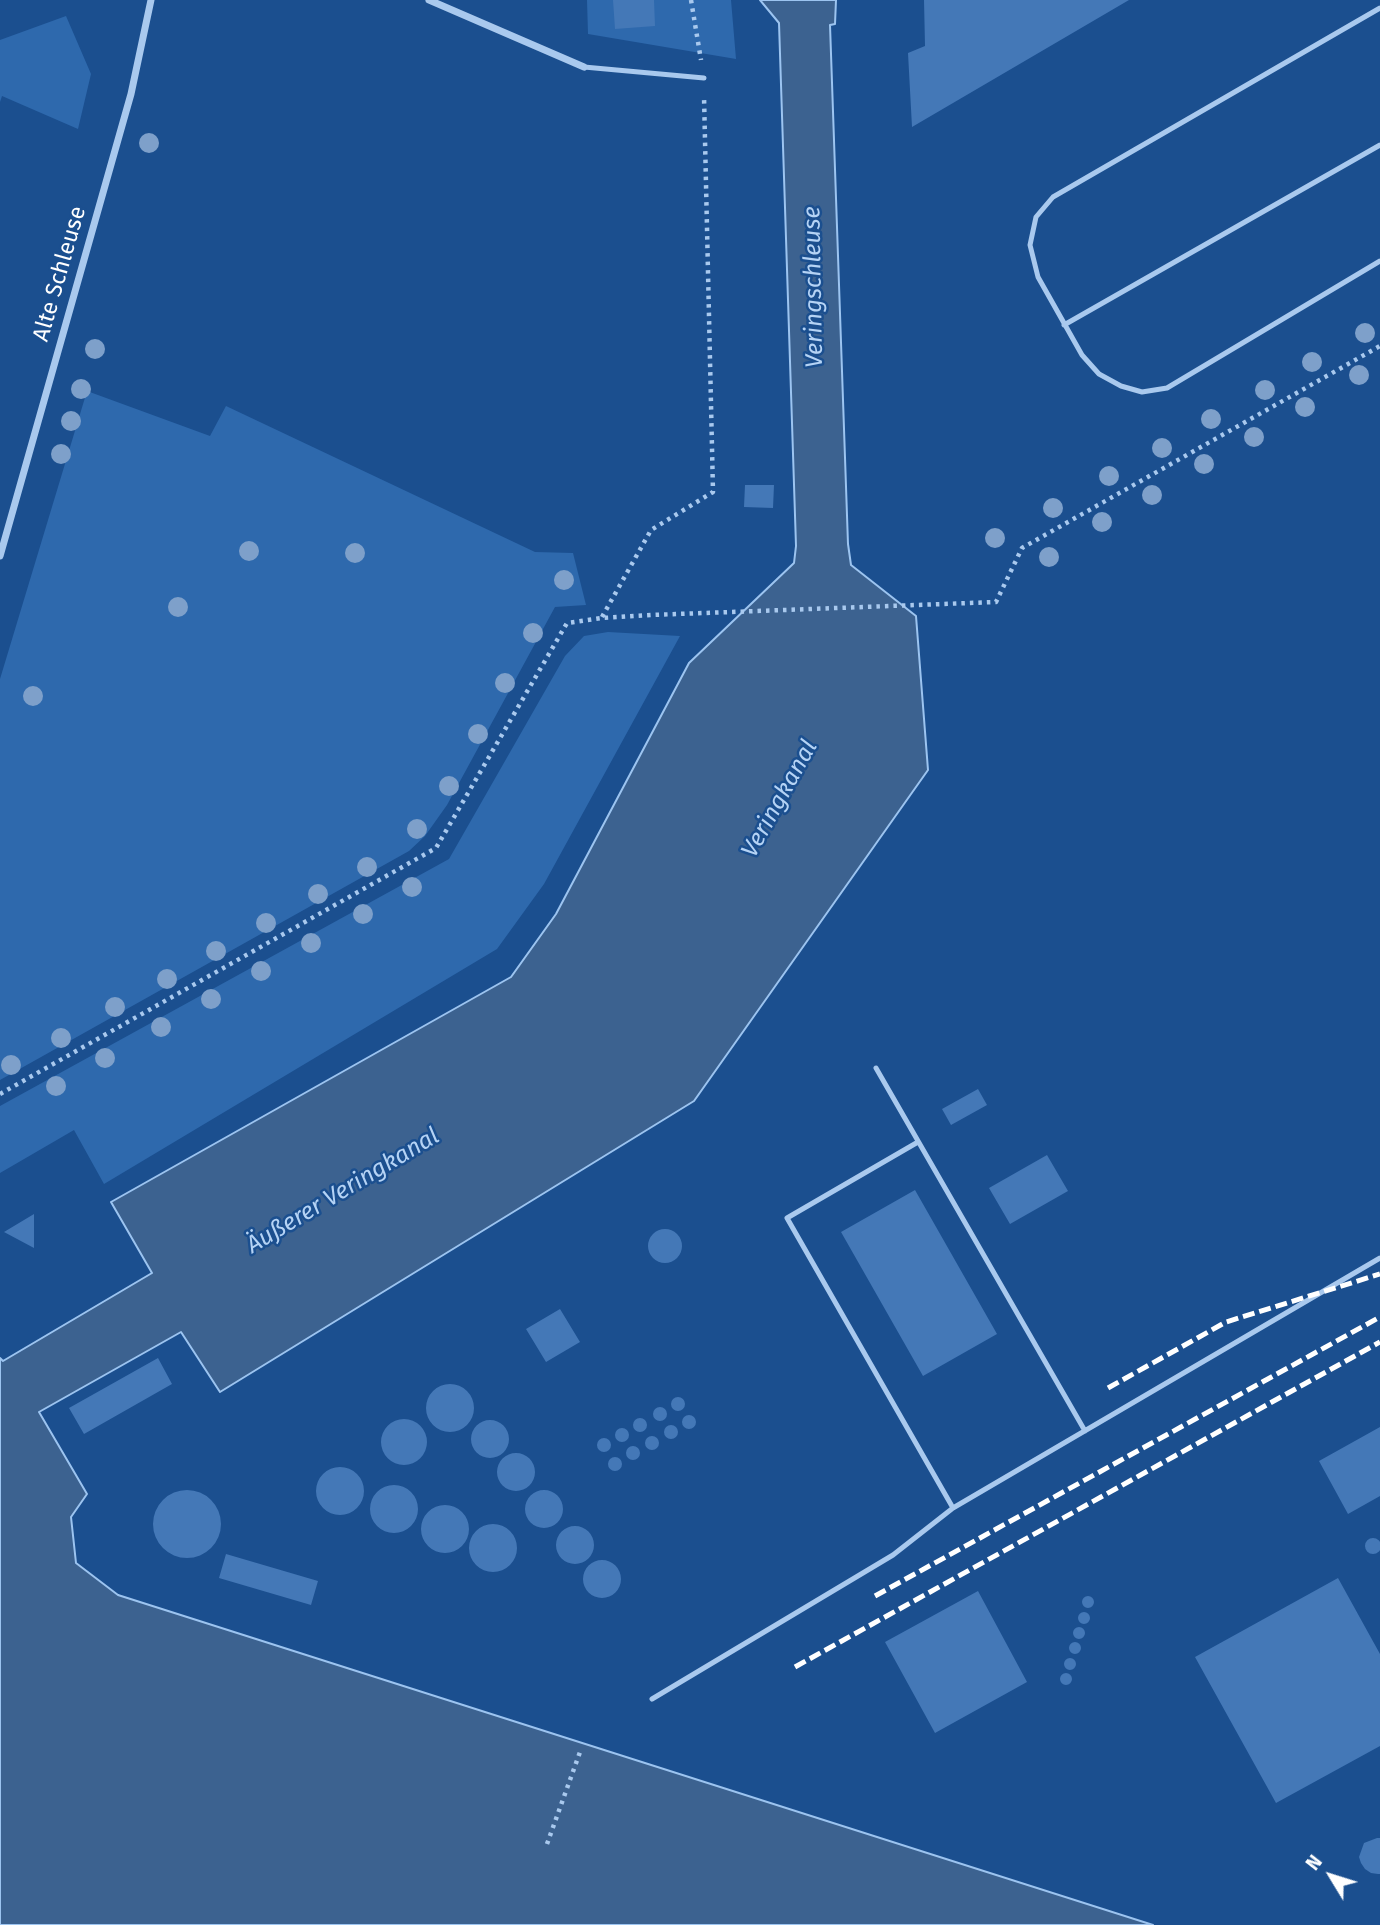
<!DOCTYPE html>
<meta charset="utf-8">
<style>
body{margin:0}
#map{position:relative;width:1380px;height:1925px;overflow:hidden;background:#1b4f8f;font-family:"Fira Sans",sans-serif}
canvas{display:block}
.north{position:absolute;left:1296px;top:1841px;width:70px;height:70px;-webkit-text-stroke:5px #1b4f8f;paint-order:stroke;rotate:308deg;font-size:19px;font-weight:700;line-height:28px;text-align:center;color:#fff}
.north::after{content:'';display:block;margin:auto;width:24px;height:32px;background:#fff;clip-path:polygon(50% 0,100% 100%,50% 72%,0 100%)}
</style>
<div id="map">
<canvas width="1380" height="1925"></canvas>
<div class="north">N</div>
</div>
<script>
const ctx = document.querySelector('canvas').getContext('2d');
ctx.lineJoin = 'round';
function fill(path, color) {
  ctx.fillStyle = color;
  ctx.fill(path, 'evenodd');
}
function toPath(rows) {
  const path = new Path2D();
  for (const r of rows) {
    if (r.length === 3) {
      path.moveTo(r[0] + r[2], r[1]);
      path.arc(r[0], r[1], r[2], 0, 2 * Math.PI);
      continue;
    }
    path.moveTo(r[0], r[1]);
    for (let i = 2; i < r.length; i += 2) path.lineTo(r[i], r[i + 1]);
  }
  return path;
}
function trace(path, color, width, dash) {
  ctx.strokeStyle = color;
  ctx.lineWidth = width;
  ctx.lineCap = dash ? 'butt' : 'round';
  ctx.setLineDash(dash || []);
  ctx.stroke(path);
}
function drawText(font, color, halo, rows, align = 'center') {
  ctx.font = font + ' "Fira Sans",sans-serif';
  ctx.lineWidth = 5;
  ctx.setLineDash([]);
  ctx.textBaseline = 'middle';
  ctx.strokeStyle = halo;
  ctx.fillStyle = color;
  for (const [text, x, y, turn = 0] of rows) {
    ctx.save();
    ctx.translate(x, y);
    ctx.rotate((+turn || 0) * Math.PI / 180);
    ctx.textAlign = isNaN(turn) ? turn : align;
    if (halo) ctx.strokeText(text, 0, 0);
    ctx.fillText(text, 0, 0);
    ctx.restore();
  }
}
const green = toPath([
 [587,0,731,0,736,59,588,34],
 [66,16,91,74,78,129,2,96,0,102,0,40],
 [87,391,210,436,226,406,535,552,573,553,586,605,555,607,447,805,425,836,409,851,0,1080,0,679],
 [608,632,680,636,544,884,497,949,104,1184,74,1130,0,1173,0,1106,449,859,565,656,584,636]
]);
const water = toPath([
 [760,0,836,0,835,24,830,25,848,544,851,565,916,616,928,770,694,1101,220,1392,181,1332,39,1412,87,1494,71,1517,76,1563,118,1595,1153,1925,0,1925,0,1358,3,1361,152,1273,111,1202,511,977,556,914,689,663,794,563,796,546,779,23,760,0]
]);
const building = toPath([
 [613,0,654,0,655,26,615,29],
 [924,0,1129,0,912,127,908,53,925,46],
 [745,485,774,485,773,508,744,507],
 [978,1089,987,1105,951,1125,942,1109],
 [1047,1155,1068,1191,1010,1224,989,1188],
 [915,1190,997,1334,923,1376,841,1232],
 [34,1214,34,1248,4,1232],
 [665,1246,17],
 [560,1309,580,1342,546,1362,526,1329],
 [158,1358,172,1384,84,1434,69,1408],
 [450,1408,24],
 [678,1404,7],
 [660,1414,7],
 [689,1422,7],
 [640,1425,7],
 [404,1442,23],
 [490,1439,19],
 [671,1432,7],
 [1380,1427,1380,1496,1348,1514,1319,1461],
 [622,1435,7],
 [652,1443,7],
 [604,1445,7],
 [633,1453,7],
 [516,1472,19],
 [615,1464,7],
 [340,1491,24],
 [394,1509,24],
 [187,1524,34],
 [544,1509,19],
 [445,1529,24],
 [493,1548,24],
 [575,1545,19],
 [1373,1546,8],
 [226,1554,318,1581,311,1605,219,1578],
 [602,1579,19],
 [1338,1578,1380,1654,1380,1746,1276,1803,1195,1657],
 [978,1591,1027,1682,935,1733,885,1642],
 [1088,1602,6],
 [1084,1618,6],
 [1079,1633,6],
 [1075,1648,6],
 [1070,1664,6],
 [1066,1679,6],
 [1377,1838,1380,1838,1380,1874,1378,1874,1371,1873,1365,1869,1361,1863,1359,1857,1364,1843]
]);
const path = toPath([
 [691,0,701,60],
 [602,617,651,530,713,492,704,96],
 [0,1094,436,848,567,623,602,618,651,615,996,602,1022,548,1380,346],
 [547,1844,580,1752]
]);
const service = toPath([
 [1380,8,1053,197,1036,217,1030,245,1038,277,1082,355,1099,374,1121,386,1142,392,1167,388,1380,261],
 [584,67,704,78],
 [1064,325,1380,145],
 [876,1068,1085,1431],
 [918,1142,787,1218,953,1508],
 [652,1699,893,1555,953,1508,1380,1258]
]);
const minor = toPath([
 [429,0,584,67],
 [0,556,131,94,151,0]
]);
const rail = toPath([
 [1108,1388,1226,1322,1380,1274],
 [875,1596,1380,1317],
 [795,1667,1380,1342]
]);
const trees = [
 [149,143],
 [1365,333],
 [95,349],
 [1312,362],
 [1359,375],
 [81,389],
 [1265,390],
 [1305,407],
 [1211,419],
 [71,421],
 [1254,437],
 [1162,448],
 [61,454],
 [1204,464],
 [1109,476],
 [1152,495],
 [1053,508],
 [1102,522],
 [995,538],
 [249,551],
 [355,553],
 [1049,557],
 [564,580],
 [178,607],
 [533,633],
 [505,683],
 [33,696],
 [478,734],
 [449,786],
 [417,829],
 [367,867],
 [412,887],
 [318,894],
 [363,914],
 [266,923],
 [311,943],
 [216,951],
 [261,971],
 [167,979],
 [211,999],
 [115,1007],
 [161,1027],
 [61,1038],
 [105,1058],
 [11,1065],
 [56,1086]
];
const streetNames = [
 ["Alte Schleuse",60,274,-74]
];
const waterNames = [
 ["Veringschleuse",814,287,-91],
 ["Veringkanal",780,799,-61],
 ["Äußerer Veringkanal",343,1191,-31]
];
fill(green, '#2e69ad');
fill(water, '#3c6290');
trace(water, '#9cc4f0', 2);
fill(building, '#4478b7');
trace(path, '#a9c9ee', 4.5, [3.5, 5]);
trace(service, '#a9c9ee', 5);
trace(minor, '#a9c9ee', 7);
trace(rail, '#fff', 5, [12, 5]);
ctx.fillStyle = '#7ea0ca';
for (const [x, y] of trees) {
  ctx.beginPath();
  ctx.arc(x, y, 10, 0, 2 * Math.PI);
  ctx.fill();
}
drawText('23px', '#fff', '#1b4f8f', streetNames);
drawText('italic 24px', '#b5d3f5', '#1b4f8f', waterNames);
</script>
